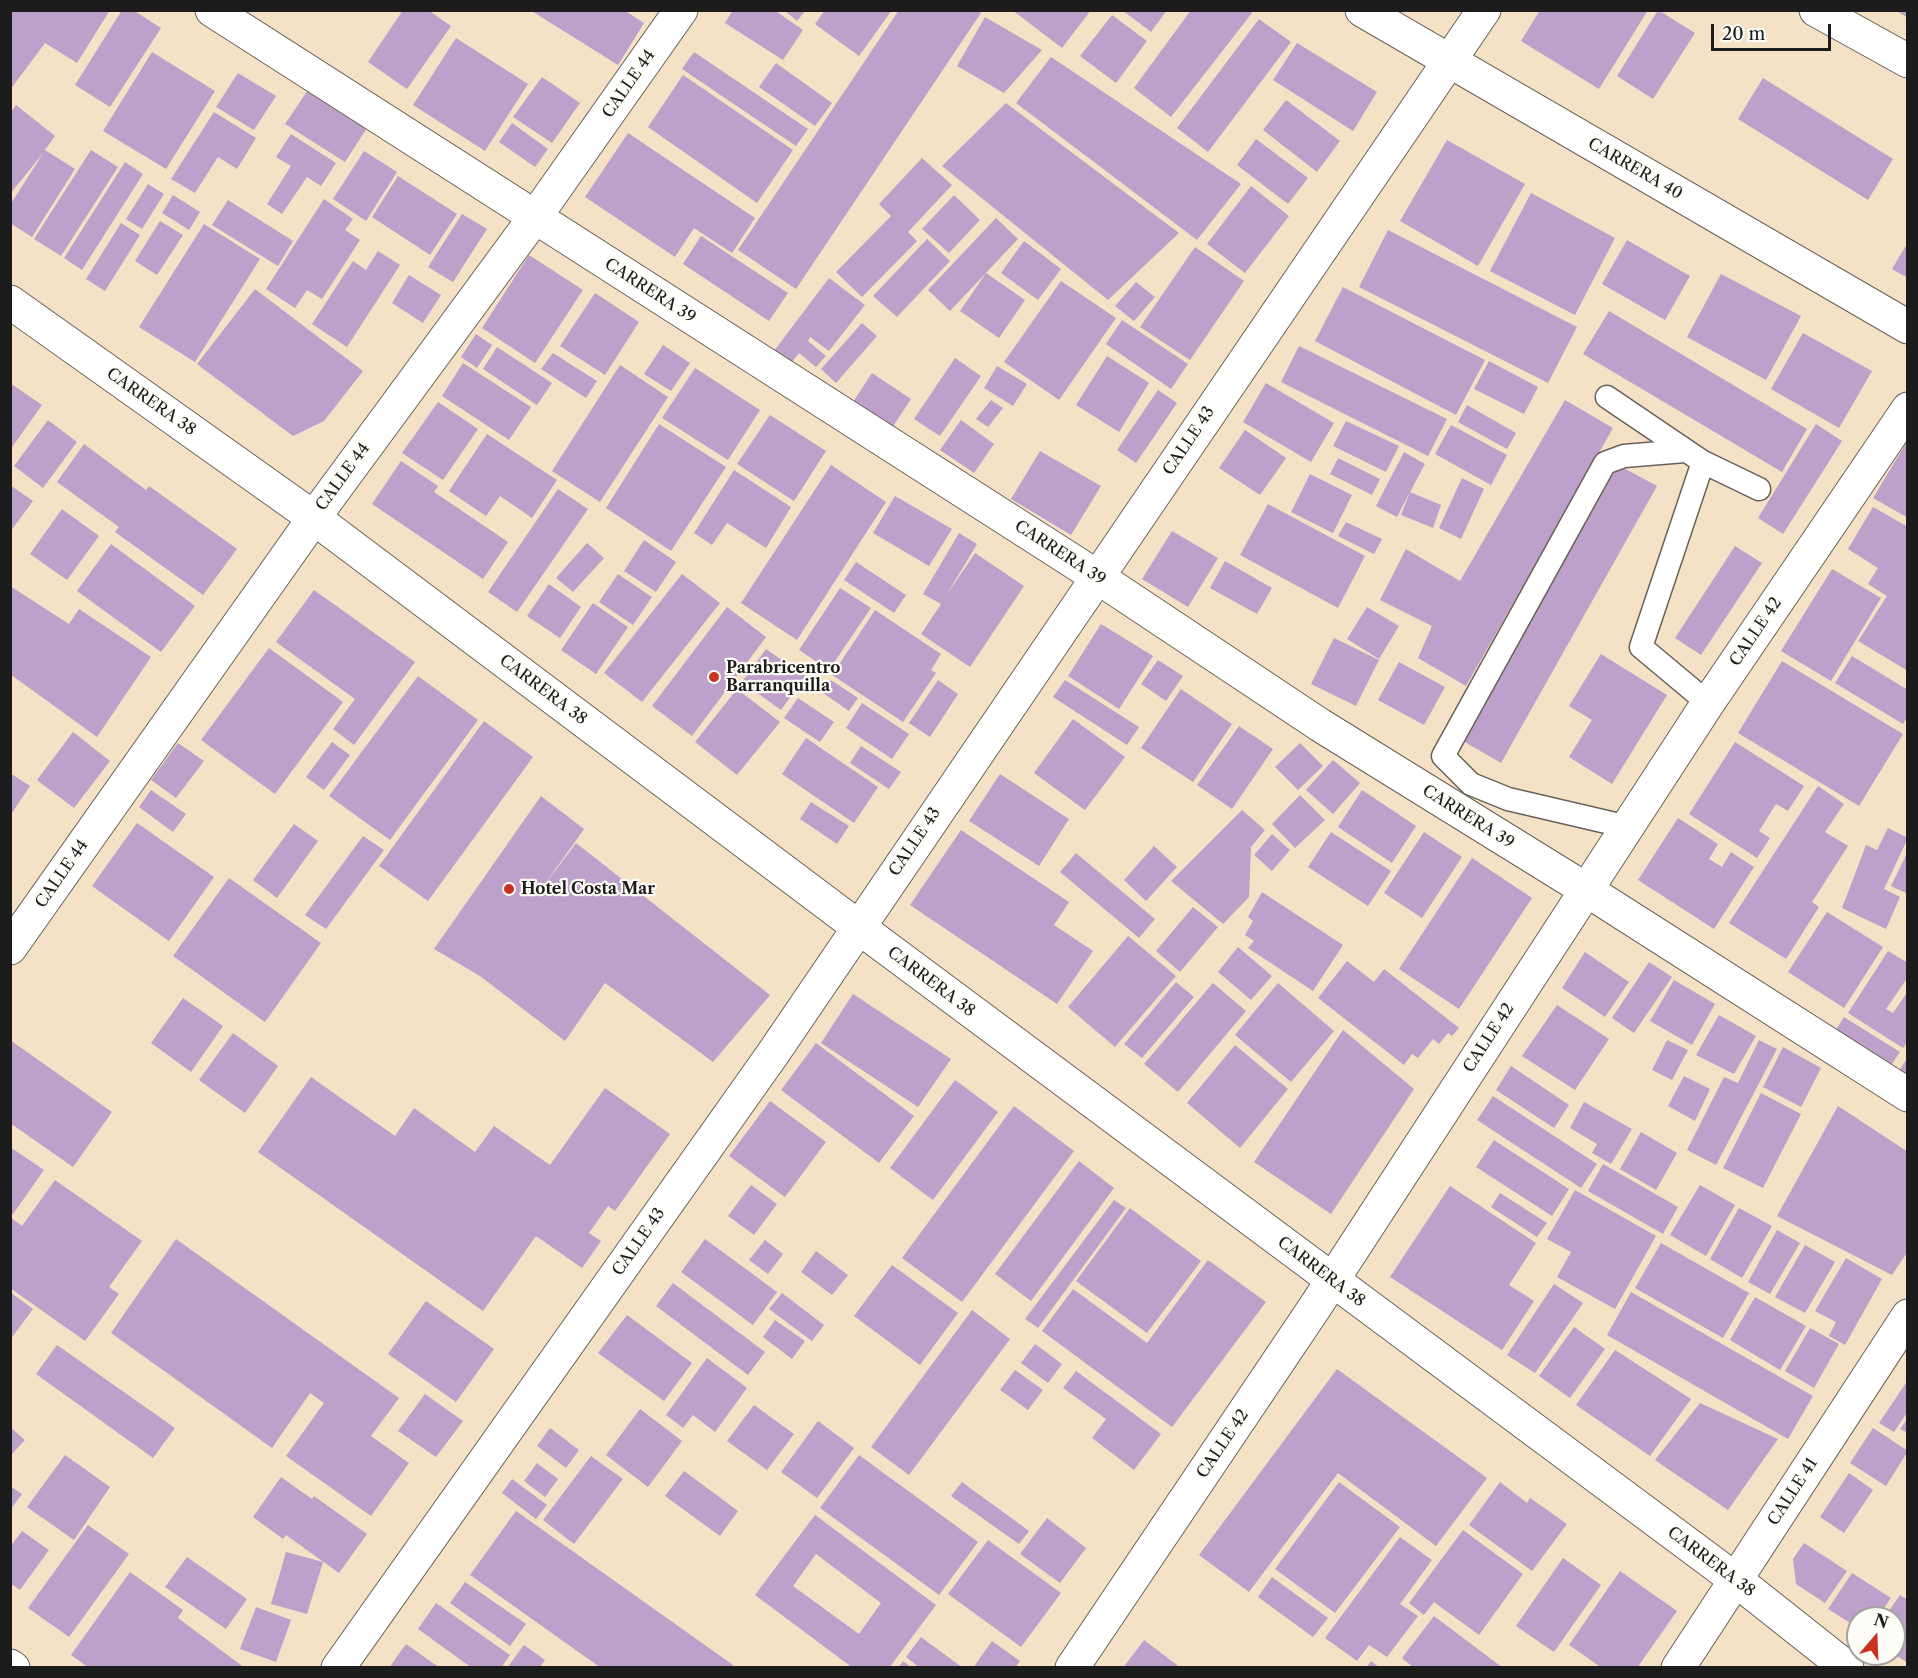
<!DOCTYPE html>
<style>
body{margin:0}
#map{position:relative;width:1918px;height:1678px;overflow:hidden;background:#f4e1c6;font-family:"Libre Caslon Text",serif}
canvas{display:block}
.frame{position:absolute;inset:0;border:12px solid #1c1c1c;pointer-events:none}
.north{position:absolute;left:1846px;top:1606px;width:60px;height:60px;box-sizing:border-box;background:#fdfcf7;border:2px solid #a3a29f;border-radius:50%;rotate:19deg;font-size:16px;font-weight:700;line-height:24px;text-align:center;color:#1c1c1c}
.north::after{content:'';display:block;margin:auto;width:21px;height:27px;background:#c8321e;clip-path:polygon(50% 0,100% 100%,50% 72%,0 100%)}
.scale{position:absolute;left:1711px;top:24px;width:120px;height:27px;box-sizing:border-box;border:3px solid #1c1c1c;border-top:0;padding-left:8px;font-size:18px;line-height:21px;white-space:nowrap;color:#1c1c1c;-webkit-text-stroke:4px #fdfcf7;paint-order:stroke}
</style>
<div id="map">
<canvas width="1918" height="1678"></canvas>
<div class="frame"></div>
<div class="north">N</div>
<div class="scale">20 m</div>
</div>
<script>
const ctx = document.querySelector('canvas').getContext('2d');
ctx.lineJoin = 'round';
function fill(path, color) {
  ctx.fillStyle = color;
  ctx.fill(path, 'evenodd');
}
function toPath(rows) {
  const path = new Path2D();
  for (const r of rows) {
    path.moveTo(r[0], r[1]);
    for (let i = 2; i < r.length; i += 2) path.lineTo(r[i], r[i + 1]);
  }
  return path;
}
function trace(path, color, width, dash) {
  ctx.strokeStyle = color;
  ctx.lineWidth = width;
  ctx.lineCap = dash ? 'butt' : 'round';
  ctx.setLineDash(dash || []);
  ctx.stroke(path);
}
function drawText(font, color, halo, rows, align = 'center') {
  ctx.font = font + ' "Libre Caslon Text",serif';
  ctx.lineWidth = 4.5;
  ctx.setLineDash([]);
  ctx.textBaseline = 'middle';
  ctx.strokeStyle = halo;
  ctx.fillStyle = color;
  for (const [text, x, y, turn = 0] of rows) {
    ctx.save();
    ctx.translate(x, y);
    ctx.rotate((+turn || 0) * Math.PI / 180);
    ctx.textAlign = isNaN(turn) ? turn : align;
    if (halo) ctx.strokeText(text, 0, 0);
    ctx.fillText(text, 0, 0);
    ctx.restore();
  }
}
const building = toPath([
 [10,10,110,10,77,63,45,43,10,90],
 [122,10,133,10,161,28,110,107,75,85],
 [403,10,428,10,451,26,407,89,368,62],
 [530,10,624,10,644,23,618,65],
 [733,10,774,10,803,30,783,60,725,23],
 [784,10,806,10,797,21],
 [825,10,892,10,859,56,815,24],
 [899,10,977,10,981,13,796,289,738,250],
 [1012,10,1091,10,1062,48],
 [1122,10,1167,10,1151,32],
 [1191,10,1249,10,1252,13,1171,117,1134,88],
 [1540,10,1648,10,1599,89,1521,41],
 [1658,10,1695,33,1653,99,1617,76],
 [1895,10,1908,10,1908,18],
 [1112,15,1147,41,1116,83,1080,56],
 [985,17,1042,50,1004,93,957,66],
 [1259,19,1291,42,1208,152,1177,128],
 [456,38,528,84,485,151,413,105],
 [1297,43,1377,92,1353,131,1273,80],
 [152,52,215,91,166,169,103,131],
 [694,52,808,129,796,146,682,69],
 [1051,57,1241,184,1197,240,1016,103],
 [776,63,832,103,815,126,759,87],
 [238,73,276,96,254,130,216,107],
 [683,75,793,150,757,203,648,127],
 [542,77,580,103,552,143,513,117],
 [1763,78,1893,159,1868,200,1738,119],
 [308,90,367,128,345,162,285,124],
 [1286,100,1340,141,1317,172,1263,130],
 [1006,103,1179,233,1108,300,942,166],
 [16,105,55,136,45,150,75,169,32,237,10,223,10,205,44,152,10,194,10,113],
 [214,112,256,138,237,169,218,157,195,193,171,179],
 [512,123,548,149,535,167,499,142],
 [628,133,755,218,732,253,694,228,675,257,585,197],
 [291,134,336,163,321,186,307,177,282,214,267,204,291,166,276,157],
 [1256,139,1308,178,1288,204,1237,165],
 [1447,140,1525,184,1478,266,1400,221],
 [91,150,118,167,61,256,34,239],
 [364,151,397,172,366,221,333,199],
 [922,158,952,185,908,232,917,241,862,297,836,272,891,216,879,204],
 [125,162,143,174,82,270,64,258],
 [398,176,457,214,430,255,372,217],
 [148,184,164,194,142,229,126,219],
 [1251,186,1289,216,1245,273,1207,244],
 [1531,193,1615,238,1575,315,1490,271],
 [173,195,200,212,189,230,162,213],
 [954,195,980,220,949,253,922,229],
 [324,199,353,219,345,230,360,240,322,299,307,290,295,308,266,289],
 [228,200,293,241,278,266,212,225],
 [462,214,487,229,453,282,428,267],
 [996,218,1018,239,950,311,928,290],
 [160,221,183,235,157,275,135,261],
 [121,223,140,235,105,291,86,279],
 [204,224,260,259,195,362,139,327],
 [1388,230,1577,327,1548,383,1359,287],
 [701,236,788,293,769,321,683,264],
 [927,239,950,261,897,317,873,296],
 [1627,240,1690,276,1665,320,1602,284],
 [1024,241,1061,269,1038,300,1001,273],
 [1908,242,1908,278,1892,269],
 [1195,247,1244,281,1190,360,1140,327],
 [378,251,400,265,347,347,312,324,353,261,366,270],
 [529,255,583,290,535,363,482,328],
 [986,273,1025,300,999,338,960,311],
 [1721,274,1801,316,1766,380,1687,337],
 [409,275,441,295,423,323,392,303],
 [829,278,865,305,829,351,810,337,808,341,826,356,816,367,799,353,788,367,771,355],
 [1061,281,1116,318,1059,400,1004,362],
 [1136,282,1155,297,1134,321,1115,306],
 [1343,287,1485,360,1456,415,1315,341],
 [255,289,363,371,324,421,293,436,197,364],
 [595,293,639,322,605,375,560,346],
 [1609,311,1807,429,1782,472,1583,354],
 [1122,320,1188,364,1171,389,1106,344],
 [862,323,877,336,836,383,821,369],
 [1803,333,1872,371,1839,428,1771,389],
 [476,334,492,345,477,368,461,357],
 [663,345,690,363,671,391,644,374],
 [1299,346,1447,419,1428,456,1281,382],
 [497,347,552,383,537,405,483,369],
 [553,353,597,381,586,398,541,369],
 [1107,356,1149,383,1119,432,1076,405],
 [955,358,981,376,940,436,914,419],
 [1489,361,1538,387,1524,414,1474,389],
 [463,363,531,407,509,440,442,396],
 [620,365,668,397,600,502,552,471],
 [997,366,1027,384,1013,406,984,388],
 [695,368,760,410,728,460,662,418],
 [872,373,911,399,892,428,853,402],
 [10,383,42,405,10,450],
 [1266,383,1334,423,1311,462,1243,422],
 [1158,390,1177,403,1136,463,1117,450],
 [991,400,1003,408,988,427,976,419],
 [1565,400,1613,428,1466,686,1418,658,1432,626,1380,600,1406,549,1460,581],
 [438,402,478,429,443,480,402,453],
 [1467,405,1516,433,1507,449,1458,422],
 [770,415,826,451,794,501,737,464],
 [48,420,77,442,43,488,14,466],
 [961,420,994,444,974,473,940,450],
 [1346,421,1399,446,1386,472,1333,446],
 [659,424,726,467,671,551,606,508],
 [1816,424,1842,441,1783,534,1758,518],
 [1451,425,1507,455,1491,485,1435,454],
 [1245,430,1286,458,1260,495,1219,468],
 [487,434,557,480,532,518,500,496,486,516,449,491],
 [1908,440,1908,518,1873,498],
 [84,444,146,490,149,486,237,549,203,595,115,532,119,527,57,482],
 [1040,451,1101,486,1071,535,1011,499],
 [1404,452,1425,464,1410,492,1441,505,1433,528,1401,515,1410,492,1397,517,1376,506],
 [1338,458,1380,479,1372,495,1330,474],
 [401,461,438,486,434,492,508,542,483,579,372,504],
 [831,465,886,502,797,640,741,603],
 [1618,465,1657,486,1501,763,1463,741],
 [734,470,791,507,766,548,727,523,712,545,694,533],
 [1310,474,1352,495,1333,533,1291,512],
 [1462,478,1484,489,1461,539,1439,528],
 [10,485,33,501,10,532],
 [558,489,588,509,517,612,488,592],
 [895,496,952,529,929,566,873,533],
 [1268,504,1365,556,1338,608,1240,555],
 [1873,507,1908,527,1908,671,1858,641,1887,596,1868,584,1878,568,1848,549],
 [62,509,99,536,67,580,30,554],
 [1346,522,1382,539,1374,554,1338,536],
 [1172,531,1218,558,1188,607,1142,579],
 [959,533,977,544,946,596,975,553,1024,586,970,667,921,634,941,604,923,594],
 [644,540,676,562,656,592,624,571],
 [587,543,604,558,573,592,556,578],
 [111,544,195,606,161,652,77,591],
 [1735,546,1762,563,1701,655,1675,638],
 [1225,561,1272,588,1257,614,1210,588],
 [856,562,906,595,894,613,844,580],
 [1832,569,1881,598,1831,681,1781,651],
 [618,574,652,597,633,625,599,602],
 [682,574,720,603,642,702,604,673],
 [549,584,581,607,560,638,527,616],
 [10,586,69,624,79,609,151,657,97,737,10,674],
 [840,588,871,608,829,670,799,650],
 [314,590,415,662,354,745,333,729,355,699,276,642],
 [593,603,628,627,596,674,561,650],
 [727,607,766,637,692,736,652,706],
 [1367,607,1399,626,1379,659,1347,639],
 [875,610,941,654,931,670,936,673,903,722,832,675],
 [1101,624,1153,656,1119,709,1068,676],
 [1334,638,1379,660,1356,706,1311,684],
 [269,648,343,702,275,794,201,740],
 [766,649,805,676,781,710,742,682],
 [1601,654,1667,695,1612,784,1569,757,1592,720,1569,706],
 [1852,656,1908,690,1908,716,1903,724,1835,683],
 [1158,660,1183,676,1166,701,1141,684],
 [1782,661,1903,734,1859,806,1738,733],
 [1399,662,1445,687,1424,725,1378,700],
 [418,676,478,720,390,840,329,796],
 [831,680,858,698,849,711,823,693],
 [938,680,958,694,930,737,909,723],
 [1065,680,1139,727,1127,745,1053,697],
 [737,689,780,722,737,775,695,742],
 [1181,689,1232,724,1193,782,1141,748],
 [798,698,834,722,820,742,784,718],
 [862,703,909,734,892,759,846,728],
 [1073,719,1125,757,1085,810,1034,773],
 [484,721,533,757,428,901,379,866],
 [1239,726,1273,749,1232,809,1197,785],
 [73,732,110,761,74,808,37,780],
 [806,738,878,787,854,823,782,774],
 [332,742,350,755,324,790,306,777],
 [1735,742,1804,786,1788,811,1776,804,1759,831,1770,838,1757,858,1689,814],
 [178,743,204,761,176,798,151,780],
 [1300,743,1323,766,1298,790,1275,767],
 [861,746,901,772,889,789,850,763],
 [1333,760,1360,783,1333,814,1306,790],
 [10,773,30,786,10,816],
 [1000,774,1069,819,1039,866,969,821],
 [1818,786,1844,804,1825,832,1848,846,1812,902,1819,907,1786,959,1729,923],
 [151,790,186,814,173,832,139,807],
 [1362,790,1416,826,1392,863,1338,827],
 [1300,795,1325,820,1295,848,1272,824],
 [541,796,584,829,540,891,576,843,770,995,713,1062,605,983,565,1041,480,976,434,949],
 [811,802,849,826,837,844,800,819],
 [1242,810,1265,830,1251,847,1249,897,1223,924,1171,881],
 [1678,818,1718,844,1709,859,1722,867,1731,852,1754,867,1714,929,1638,880],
 [137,823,214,877,169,941,92,886],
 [294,824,318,841,277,898,253,880],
 [1888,828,1908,838,1884,889,1900,897,1886,929,1842,908,1866,845,1877,850],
 [961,830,1069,902,1054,925,1093,951,1057,1004,910,905],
 [1331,832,1391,871,1368,906,1308,867],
 [1424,832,1462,857,1422,918,1384,893],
 [1272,834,1290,850,1272,871,1254,855],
 [363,836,384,850,326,929,305,915],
 [1154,846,1177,867,1146,901,1124,880],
 [1908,851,1908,894,1891,886],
 [1076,853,1155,919,1139,938,1060,872],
 [1472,858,1532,898,1459,1009,1399,969],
 [229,878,321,943,265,1022,173,956],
 [1262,892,1343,945,1313,991,1248,948,1254,941,1245,935,1253,921,1248,917],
 [1193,907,1218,927,1180,972,1156,951],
 [1827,912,1883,947,1844,1008,1788,972],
 [1128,936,1176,976,1115,1047,1068,1007],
 [1238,947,1272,976,1251,1000,1218,972],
 [1888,951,1908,963,1908,977,1886,1009,1893,1013,1908,991,1908,1041,1903,1048,1848,1013],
 [1585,952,1629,982,1605,1017,1562,988],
 [1347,961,1374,982,1384,969,1459,1028,1452,1036,1448,1033,1439,1044,1433,1039,1418,1058,1412,1054,1404,1065,1318,998],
 [1649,962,1672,977,1634,1033,1612,1018],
 [1674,980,1715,1004,1692,1045,1650,1021],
 [1176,982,1194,997,1142,1058,1124,1044],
 [1213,983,1246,1011,1178,1092,1144,1064],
 [1278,983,1334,1031,1291,1082,1235,1035],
 [853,994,951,1059,918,1107,821,1043],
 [183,998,223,1026,191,1072,151,1043],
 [1557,1005,1609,1039,1575,1090,1522,1056],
 [1719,1015,1756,1036,1734,1074,1696,1055],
 [1844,1017,1900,1052,1884,1076,1829,1041],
 [1343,1030,1414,1089,1331,1214,1254,1162],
 [233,1033,278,1066,245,1113,199,1080],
 [10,1040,112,1112,73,1167,10,1123],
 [1667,1040,1688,1050,1672,1080,1652,1070],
 [1759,1040,1777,1049,1716,1165,1687,1150,1724,1077,1738,1083],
 [816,1043,914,1116,879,1163,781,1090],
 [1235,1045,1288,1089,1240,1148,1187,1103],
 [1783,1047,1821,1068,1801,1107,1763,1087],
 [1908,1057,1908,1081,1897,1074],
 [1511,1066,1569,1105,1554,1128,1496,1090],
 [1684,1076,1710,1089,1695,1121,1668,1106],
 [311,1077,395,1136,414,1108,475,1152,494,1126,550,1165,605,1088,670,1134,615,1211,608,1206,589,1233,601,1241,582,1268,536,1236,483,1311,258,1152],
 [955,1080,998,1112,933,1200,890,1168],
 [1761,1093,1801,1114,1763,1188,1723,1168],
 [1493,1096,1597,1164,1581,1188,1477,1120],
 [770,1101,826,1142,785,1197,729,1156],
 [1584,1102,1632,1129,1611,1164,1592,1153,1597,1144,1570,1128],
 [1014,1106,1074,1151,962,1302,902,1258],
 [1838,1106,1908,1152,1908,1251,1892,1275,1777,1216],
 [1641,1132,1677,1153,1656,1190,1620,1169],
 [1494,1140,1569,1189,1552,1216,1476,1167],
 [10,1147,44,1170,13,1214,10,1212],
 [1079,1161,1114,1188,1031,1301,995,1274],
 [1603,1164,1678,1207,1663,1234,1588,1191],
 [55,1180,142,1241,109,1287,119,1294,85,1341,10,1288,10,1217,22,1226],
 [751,1185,777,1204,754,1235,728,1216],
 [1700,1185,1735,1205,1706,1256,1670,1235],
 [1450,1186,1536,1243,1509,1285,1534,1301,1502,1350,1390,1277],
 [1575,1190,1656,1236,1615,1309,1557,1277,1571,1252,1547,1239],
 [1500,1193,1547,1223,1537,1237,1491,1207],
 [1114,1200,1126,1208,1038,1328,1025,1319],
 [1130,1208,1201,1261,1147,1333,1076,1281],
 [1739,1208,1772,1226,1742,1278,1710,1259],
 [1777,1230,1800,1243,1770,1294,1748,1282],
 [176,1239,399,1398,371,1436,409,1463,371,1516,286,1456,324,1403,310,1393,272,1448,111,1333],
 [705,1239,777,1292,753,1325,681,1272],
 [765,1240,783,1254,768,1274,749,1260],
 [1661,1243,1749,1293,1723,1338,1635,1288],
 [1805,1245,1835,1262,1805,1313,1775,1297],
 [816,1251,848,1275,832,1295,801,1272],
 [1846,1258,1882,1279,1845,1345,1829,1336,1836,1322,1815,1311],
 [1208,1260,1266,1302,1172,1427,1042,1331,1073,1289,1147,1343],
 [892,1265,958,1313,920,1365,854,1316],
 [673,1283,765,1352,748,1375,656,1306],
 [1554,1284,1583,1303,1535,1373,1507,1355],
 [10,1292,33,1309,10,1340],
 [1631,1292,1813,1396,1788,1439,1607,1335],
 [782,1293,824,1325,812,1341,769,1309],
 [1755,1297,1806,1326,1780,1370,1730,1340],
 [426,1301,494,1349,456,1402,388,1354],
 [972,1310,1010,1339,909,1475,871,1447],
 [627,1315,692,1363,664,1401,598,1353],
 [775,1320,805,1341,792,1359,763,1337],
 [1574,1327,1605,1349,1570,1398,1539,1376],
 [1810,1328,1839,1344,1814,1388,1785,1371],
 [1035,1344,1062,1364,1048,1383,1021,1363],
 [57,1345,175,1428,153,1458,36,1374],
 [1615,1350,1691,1399,1650,1456,1576,1405],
 [707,1358,747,1388,715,1432,693,1415,683,1428,666,1415],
 [1337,1369,1487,1478,1436,1546,1338,1473,1249,1592,1199,1555],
 [1015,1370,1043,1390,1028,1410,1000,1390],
 [1076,1371,1161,1434,1134,1470,1092,1438,1106,1419,1063,1388],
 [1908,1380,1908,1411,1894,1432,1879,1423],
 [425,1394,463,1421,436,1457,398,1431],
 [1700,1403,1778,1439,1728,1510,1655,1460],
 [754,1405,794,1434,767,1470,727,1441],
 [640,1409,682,1441,648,1487,606,1455],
 [1908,1418,1908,1433,1900,1429],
 [818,1421,854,1448,817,1498,781,1472],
 [10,1427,25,1440,10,1456],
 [550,1428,579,1450,566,1468,537,1446],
 [1873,1428,1908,1451,1886,1486,1850,1463],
 [65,1455,110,1487,74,1540,27,1507],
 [859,1455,978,1542,939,1595,820,1508],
 [591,1456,623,1479,574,1544,543,1520],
 [537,1463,558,1479,545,1497,524,1481],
 [684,1471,738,1511,720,1536,665,1496],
 [1849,1473,1873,1490,1844,1533,1820,1517],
 [281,1477,312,1499,314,1496,367,1534,339,1573,286,1535,283,1539,253,1517],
 [512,1479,547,1505,536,1519,502,1493],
 [962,1482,1029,1531,1019,1544,951,1496],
 [1339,1482,1400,1527,1335,1613,1275,1569],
 [1500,1482,1527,1503,1530,1498,1567,1524,1532,1571,1469,1525],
 [10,1486,22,1494,10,1510],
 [516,1511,733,1665,731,1668,601,1668,470,1575],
 [815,1515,936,1605,889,1668,853,1668,755,1595],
 [816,1554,881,1603,859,1634,793,1586],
 [1047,1518,1086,1548,1060,1583,1020,1554],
 [88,1525,129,1554,69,1637,28,1608],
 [1463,1530,1523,1574,1479,1635,1434,1602,1424,1615,1409,1603],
 [22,1531,49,1550,20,1590,10,1583,10,1547],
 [1400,1537,1432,1560,1400,1604,1418,1616,1387,1657,1369,1645,1357,1661,1325,1638],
 [988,1540,1061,1593,1021,1647,948,1594],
 [1804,1543,1847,1571,1825,1603,1796,1584,1793,1559],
 [286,1552,323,1562,307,1614,271,1604],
 [187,1557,247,1599,226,1629,165,1587],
 [1563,1558,1601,1585,1554,1652,1516,1626],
 [1620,1571,1677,1611,1637,1668,1602,1668,1569,1645],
 [130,1572,183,1610,178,1618,245,1668,89,1668,71,1655],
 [1852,1573,1891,1598,1877,1618,1858,1618,1858,1628,1828,1609],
 [1272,1577,1328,1618,1313,1637,1258,1597],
 [465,1582,526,1624,510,1646,450,1603],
 [1900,1595,1908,1600,1908,1663,1894,1654,1894,1618,1884,1618],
 [436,1603,510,1655,501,1668,472,1668,418,1629],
 [256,1607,291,1620,276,1662,240,1649],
 [1434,1616,1503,1668,1414,1668,1402,1658],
 [921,1637,963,1668,920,1668,906,1657],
 [1144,1640,1181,1668,1123,1668],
 [992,1641,1020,1661,1015,1668,973,1668],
 [406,1644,440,1668,389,1668],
 [524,1645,545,1660,539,1668,507,1668],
 [903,1661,912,1668,898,1668],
 [1371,1661,1380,1668,1366,1668]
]);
const lane = toPath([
 [1607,397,1703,462,1641,647,1708,703],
 [1703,462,1759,489],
 [1628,827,1508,799,1471,784,1443,756,1605,463,1624,456,1685,451]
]);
const street = toPath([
 [212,10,1096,576,1320,725,1585,889,1908,1095],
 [10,948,326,501,535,217,681,10],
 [10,1666,13,1668],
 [338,1668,772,1055,1484,10],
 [1678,1668,1908,1316]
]);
const secondary = toPath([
 [1362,10,1908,327],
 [1816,10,1908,61],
 [10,302,314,518,857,926,1736,1580,1847,1668],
 [1072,1668,1315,1307,1708,703,1908,409]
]);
const markers = [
 [714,677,6,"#c8321e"],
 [509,889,6,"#c8321e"]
];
const streetNames = [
 ["CALLE 44",629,84,-55],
 ["CARRERA 40",1635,169,30],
 ["CARRERA 39",650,291,33],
 ["CARRERA 38",151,402,35],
 ["CALLE 43",1189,441,-56],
 ["CALLE 44",343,477,-54],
 ["CARRERA 39",1060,553,33],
 ["CALLE 42",1756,632,-56],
 ["CARRERA 38",543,690,37],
 ["CARRERA 39",1468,817,32],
 ["CALLE 43",915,842,-56],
 ["CALLE 44",62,874,-55],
 ["CARRERA 38",931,982,37],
 ["CALLE 42",1489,1038,-57],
 ["CALLE 43",639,1242,-55],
 ["CARRERA 38",1321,1272,37],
 ["CALLE 42",1223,1444,-56],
 ["CALLE 41",1793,1492,-57],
 ["CARRERA 38",1711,1562,37]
];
const poiNames = [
 ["Parabricentro",726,668],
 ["Barranquilla",726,686],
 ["Hotel Costa Mar",521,889]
];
fill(building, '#bda1ca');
trace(lane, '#686158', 25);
trace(street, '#686158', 35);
trace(secondary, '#686158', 35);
trace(lane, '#fff', 22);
trace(street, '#fff', 33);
trace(secondary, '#fff', 33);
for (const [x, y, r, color] of markers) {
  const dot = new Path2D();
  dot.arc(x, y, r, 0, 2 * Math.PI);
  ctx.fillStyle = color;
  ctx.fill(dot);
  trace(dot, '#fdfcf7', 2);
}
drawText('16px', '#1c1c1c', '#fdfcf7', streetNames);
drawText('bold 16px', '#1c1c1c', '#fdfcf7', poiNames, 'left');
</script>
